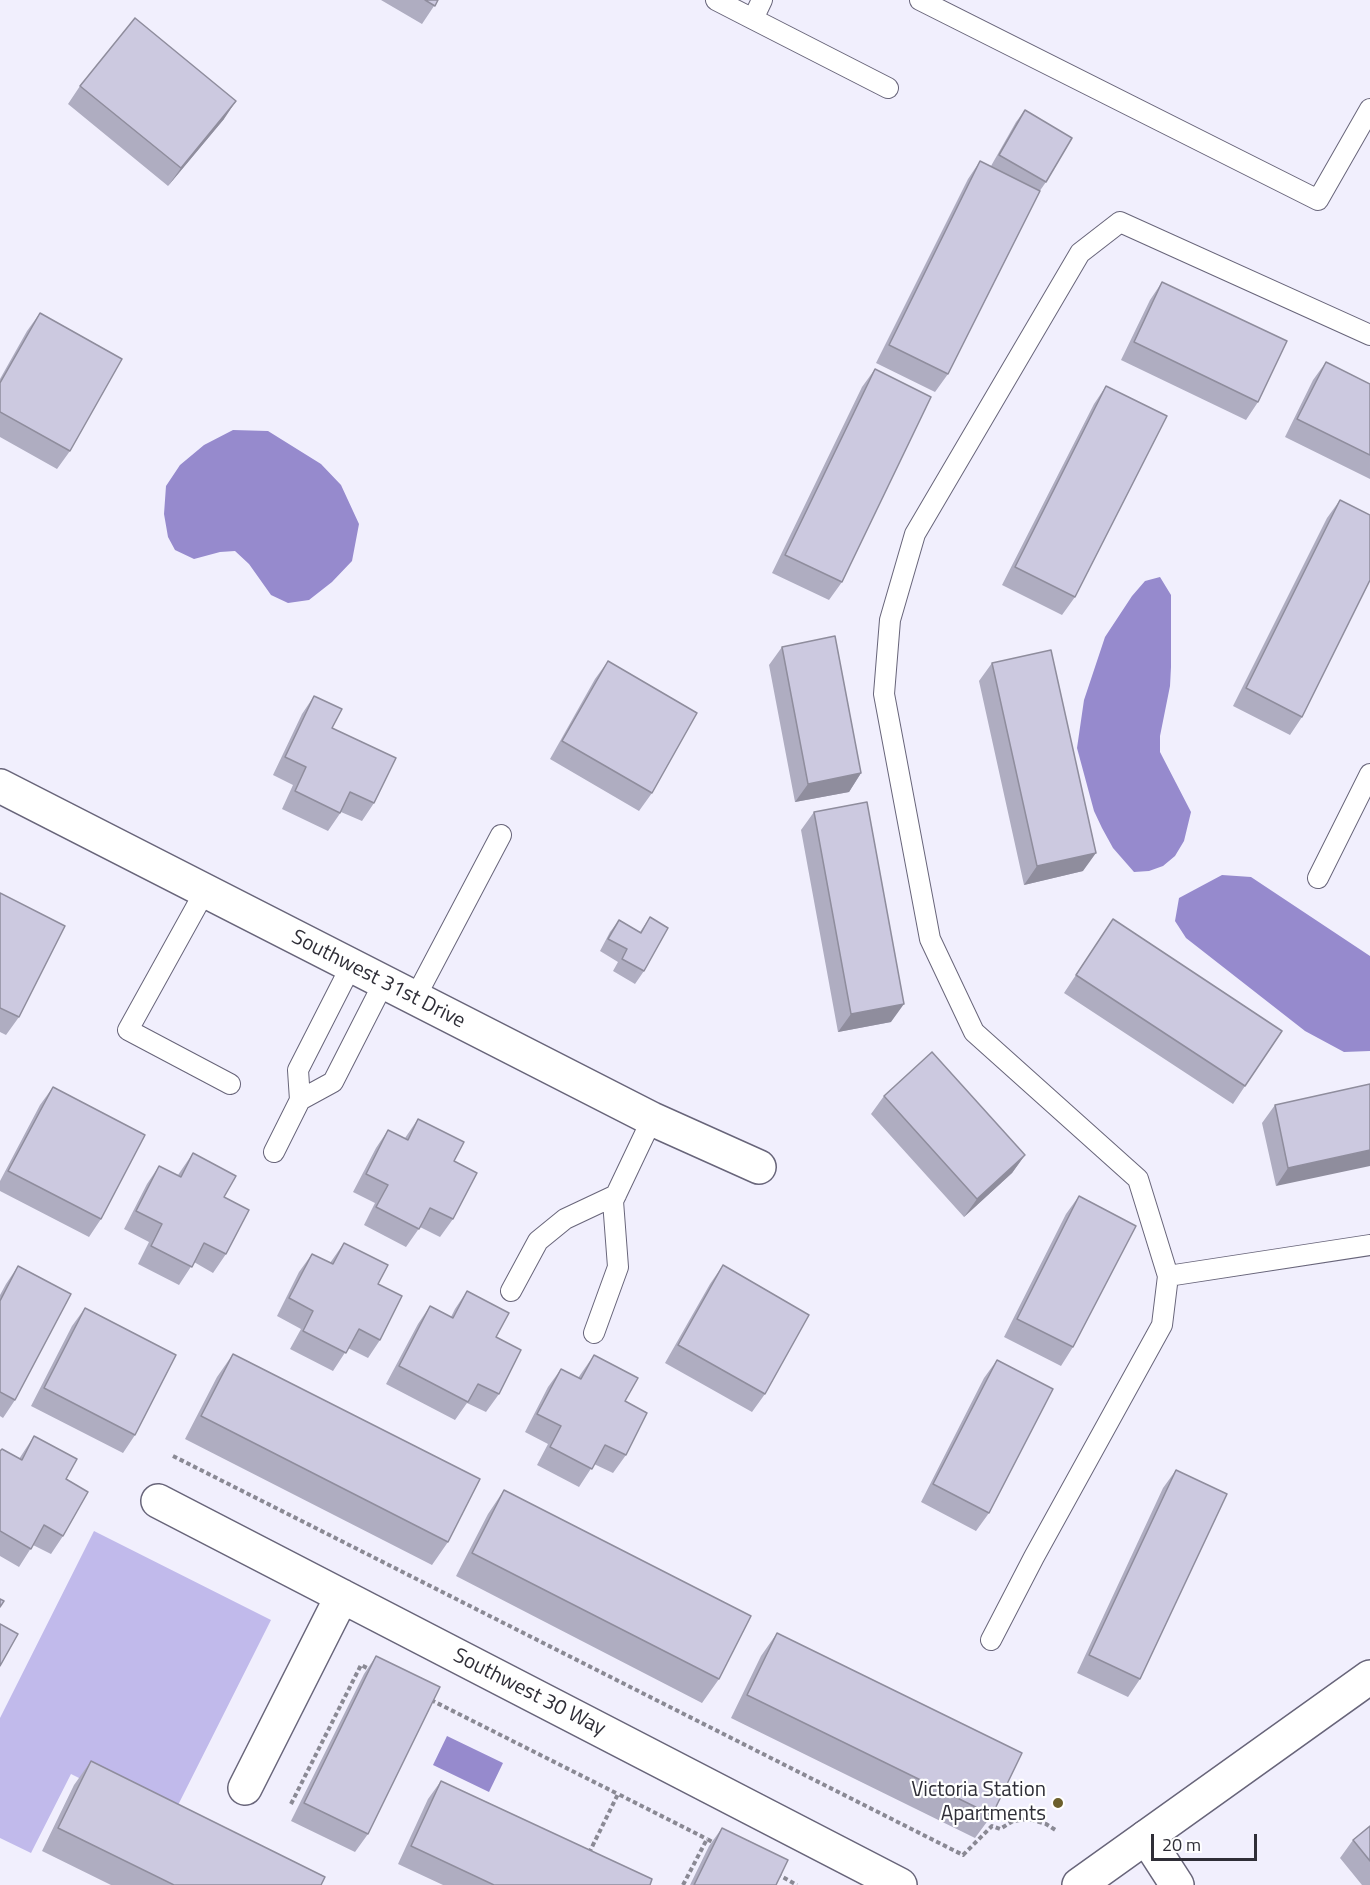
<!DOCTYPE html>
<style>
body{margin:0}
#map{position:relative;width:1370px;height:1885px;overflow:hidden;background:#f1effd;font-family:"Titillium Web",sans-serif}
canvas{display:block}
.scale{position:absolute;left:1151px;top:1834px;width:106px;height:27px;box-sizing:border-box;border:3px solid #2f2e37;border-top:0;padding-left:8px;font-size:18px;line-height:21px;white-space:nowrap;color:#2f2e37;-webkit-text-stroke:4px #fff;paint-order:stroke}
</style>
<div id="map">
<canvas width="1370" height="1885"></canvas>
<div class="scale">20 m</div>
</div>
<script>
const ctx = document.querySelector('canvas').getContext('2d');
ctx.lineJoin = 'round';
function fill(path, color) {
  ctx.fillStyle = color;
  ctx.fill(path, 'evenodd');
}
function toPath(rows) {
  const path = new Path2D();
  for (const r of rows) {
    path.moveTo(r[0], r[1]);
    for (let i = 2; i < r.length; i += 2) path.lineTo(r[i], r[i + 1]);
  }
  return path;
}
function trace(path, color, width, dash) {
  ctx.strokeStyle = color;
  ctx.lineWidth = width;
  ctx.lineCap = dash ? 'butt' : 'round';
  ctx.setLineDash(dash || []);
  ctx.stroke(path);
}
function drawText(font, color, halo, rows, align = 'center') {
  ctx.font = font + ' "Titillium Web",sans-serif';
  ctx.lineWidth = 4.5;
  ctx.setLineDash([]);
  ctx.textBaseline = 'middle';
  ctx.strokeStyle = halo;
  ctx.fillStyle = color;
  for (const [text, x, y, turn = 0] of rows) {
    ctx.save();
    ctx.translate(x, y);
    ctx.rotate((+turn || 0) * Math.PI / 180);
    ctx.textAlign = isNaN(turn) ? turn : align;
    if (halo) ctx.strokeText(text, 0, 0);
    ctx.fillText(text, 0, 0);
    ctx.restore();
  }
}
const green = toPath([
 [94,1531,271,1620,169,1823,71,1774,31,1853,0,1838,0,1718]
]);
const water = toPath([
 [233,430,268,431,321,464,341,485,359,524,352,561,332,582,309,600,288,603,271,595,249,564,235,551,220,552,194,559,175,550,168,537,164,514,166,486,180,465,204,445],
 [1160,577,1171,595,1171,667,1170,686,1160,736,1160,752,1191,812,1184,841,1175,856,1163,866,1149,871,1134,872,1113,848,1102,828,1094,811,1077,748,1084,700,1105,637,1132,596,1145,581],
 [1222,875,1251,877,1370,956,1370,1051,1344,1052,1305,1031,1186,938,1175,921,1179,898],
 [447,1736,503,1763,489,1792,433,1765]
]);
const path = toPath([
 [173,1456,963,1855,992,1826,1000,1829,1013,1821,1029,1819,1046,1824,1057,1831],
 [431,1700,618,1794],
 [291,1804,361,1665,371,1670],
 [589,1853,618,1794,707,1839],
 [777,1874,797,1885],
 [683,1885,707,1839,716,1844]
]);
const lane = toPath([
 [716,0,753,19],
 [762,0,753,19,888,88],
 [920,0,1318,200,1370,109],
 [1318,878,1370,774],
 [205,891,128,1030,230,1084],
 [351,966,298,1070,300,1100,333,1082,384,982],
 [415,998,501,835],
 [274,1152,300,1100],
 [1168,1276,1370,1245],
 [511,1291,538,1241,565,1219,616,1195],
 [594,1333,618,1267,613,1201,652,1119],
 [991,1640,1034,1557,1162,1325,1168,1276,1138,1179,974,1032,930,939,884,694,890,620,915,534,1080,253,1120,222,1370,335]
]);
const street = toPath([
 [0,786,652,1119,759,1167],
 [158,1501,900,1885],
 [245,1788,342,1596],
 [1146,1837,1177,1885]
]);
const secondary = toPath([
 [1079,1885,1370,1677]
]);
const wall = toPath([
 [381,0,438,0,422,24],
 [80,86,224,119,168,186,68,104],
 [1025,110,1046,182,1039,192,948,374,935,392,876,363,968,179,980,161,991,166,1016,122],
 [1162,282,1258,402,1246,420,1121,360,1150,300],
 [40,313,70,451,57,469,0,437,0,379,27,331],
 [1326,362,1370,384,1370,479,1285,437,1313,380],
 [875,369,842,582,829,600,772,573,862,387],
 [1106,386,1075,597,1062,615,1002,585,1094,404],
 [1340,500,1302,717,1290,735,1233,706,1327,518],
 [782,647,861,773,849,792,795,802,769,665],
 [608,661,652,793,639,811,550,759,595,679],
 [992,663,1083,871,1024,885,979,681],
 [314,696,374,803,362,821,341,812,328,831,282,809,293,785,273,775,302,714],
 [814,812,891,1022,838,1032,801,830],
 [0,893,19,1017,6,1035,0,1032],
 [650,917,644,971,635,984,613,971,618,962,600,951,610,932,619,920,640,932],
 [1113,919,1245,1086,1233,1104,1064,993],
 [1370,1084,1276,1186,1262,1123,1275,1105],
 [53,1087,101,1219,89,1237,0,1191,0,1181,40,1105],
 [884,1096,1025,1155,1012,1173,964,1217,871,1114],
 [418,1119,454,1161,453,1219,440,1237,420,1227,406,1247,364,1225,375,1203,353,1192,376,1148,388,1130,405,1138],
 [193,1153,224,1197,226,1254,213,1273,194,1262,179,1285,138,1264,149,1242,124,1229,147,1184,159,1166,178,1175],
 [1079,1196,1073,1347,1061,1366,1004,1337,1066,1214],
 [344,1243,378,1284,380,1340,368,1358,348,1348,333,1371,290,1349,301,1329,277,1316,299,1272,312,1254,330,1263],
 [723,1265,765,1394,752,1412,665,1363,710,1284],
 [18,1266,15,1400,3,1418,0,1416,0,1295,6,1284],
 [467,1291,496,1337,499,1394,486,1412,467,1403,455,1420,386,1384,418,1324,430,1306,451,1317,455,1309],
 [85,1308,135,1435,123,1453,31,1406,72,1326],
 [233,1354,448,1542,432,1565,185,1439,217,1377],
 [594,1355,625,1401,626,1455,613,1473,594,1464,579,1487,537,1465,548,1444,525,1432,548,1387,561,1369,578,1378],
 [997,1360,989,1513,976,1531,921,1502,984,1378],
 [34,1436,66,1479,63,1536,51,1554,33,1545,19,1567,0,1556,0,1451,19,1459],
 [1176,1470,1140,1679,1128,1697,1077,1673,1163,1488],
 [504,1490,719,1679,702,1703,456,1576,488,1514],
 [777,1633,992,1815,975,1838,731,1718,761,1656],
 [376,1656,368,1834,355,1852,291,1821,364,1674],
 [91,1761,321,1885,111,1885,42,1851,74,1785],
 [441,1781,650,1885,443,1885,398,1864,428,1799],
 [1370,1826,1370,1885,1362,1885,1340,1858,1353,1840],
 [722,1828,776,1885,690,1885,709,1846]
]);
const shadedWall = toPath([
 [236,101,224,119,168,186,181,168],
 [861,773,849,792,795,802,808,784],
 [1096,853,1083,871,1024,885,1037,866],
 [904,1004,891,1022,838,1032,851,1014],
 [1370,1150,1370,1166,1276,1186,1288,1168],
 [1025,1155,1012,1173,964,1217,977,1199]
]);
const building = toPath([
 [425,0,438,0,435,6,425,0],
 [135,18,236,101,181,168,80,86,135,18],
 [1025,110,1072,138,1046,182,999,155,1025,110],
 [980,161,1040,191,948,374,889,345,980,161],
 [1162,282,1287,341,1258,402,1134,342,1162,282],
 [40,313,122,359,70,451,0,412,0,383,40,313],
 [1326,362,1370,384,1370,455,1297,419,1326,362],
 [875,369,931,397,842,582,785,555,875,369],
 [1106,386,1167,416,1075,597,1015,567,1106,386],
 [1340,500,1370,515,1370,580,1302,717,1246,688,1340,500],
 [835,636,861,773,808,784,782,647,835,636],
 [1051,650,1096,853,1037,866,992,663,1051,650],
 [608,661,697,713,652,793,562,741,608,661],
 [314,696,342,709,332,728,396,758,374,803,350,792,340,813,295,791,306,767,285,757,314,696],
 [867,802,904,1004,851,1014,814,812,867,802],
 [0,893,65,926,19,1017,0,1008,0,893],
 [650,917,668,928,644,971,622,959,627,949,608,939,619,920,641,933,650,917],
 [1113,919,1282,1031,1245,1086,1076,975,1113,919],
 [932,1052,1025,1155,977,1199,884,1096,932,1052],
 [1370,1084,1370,1150,1288,1168,1275,1105,1370,1084],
 [53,1087,145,1135,101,1219,8,1171,53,1087],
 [418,1119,464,1142,454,1161,477,1173,453,1219,430,1208,419,1229,376,1207,388,1185,366,1174,388,1130,408,1140,418,1119],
 [193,1153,236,1176,224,1197,249,1210,226,1254,204,1243,192,1267,151,1246,162,1224,136,1211,159,1166,181,1177,193,1153],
 [1079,1196,1136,1226,1073,1347,1017,1319,1079,1196],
 [344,1243,388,1265,378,1284,402,1296,380,1340,359,1329,346,1353,303,1331,313,1311,289,1298,312,1254,333,1264,344,1243],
 [723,1265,809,1315,765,1394,678,1345,723,1265],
 [18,1266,71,1294,15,1400,0,1392,0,1301,18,1266],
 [467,1291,509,1313,496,1337,521,1350,499,1394,478,1384,468,1402,399,1366,430,1306,453,1318,467,1291],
 [85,1308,176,1355,135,1435,44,1388,85,1308],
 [233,1354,480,1479,448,1542,201,1416,233,1354],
 [594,1355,638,1378,625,1401,647,1413,626,1455,605,1445,592,1469,550,1447,561,1426,537,1414,561,1369,581,1379,594,1355],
 [997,1360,1053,1389,989,1513,933,1484,997,1360],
 [34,1436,77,1459,66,1479,88,1492,63,1536,44,1525,31,1549,0,1531,0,1451,2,1449,22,1460,34,1436],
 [1176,1470,1227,1494,1140,1679,1089,1655,1176,1470],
 [504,1490,751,1616,719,1679,472,1553,504,1490],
 [0,1599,4,1601,0,1607,0,1599],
 [0,1624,18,1634,0,1666,0,1624],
 [777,1633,1022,1753,992,1815,747,1695,777,1633],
 [376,1656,440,1687,368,1834,304,1803,376,1656],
 [91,1761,325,1877,321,1885,174,1885,58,1828,91,1761],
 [441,1781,652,1879,650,1885,494,1885,411,1846,441,1781],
 [1370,1826,1370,1861,1353,1840,1370,1826],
 [722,1828,788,1860,776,1885,694,1885,722,1828]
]);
const markers = [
 [1058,1803,6,"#6c5f2c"]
];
const streetNames = [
 ["Southwest 31st Drive",378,980,27],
 ["Southwest 30 Way",529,1693,27]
];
const poiNames = [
 ["Victoria Station",1046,1791],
 ["Apartments",1046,1815]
];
fill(green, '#c1baeb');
fill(water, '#968acd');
trace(lane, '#68657a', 22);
trace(street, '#68657a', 36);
trace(secondary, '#68657a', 36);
trace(path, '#8a8994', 4, [4.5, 3]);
trace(lane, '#fff', 20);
trace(street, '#fff', 33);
trace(secondary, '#fff', 33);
fill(wall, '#afadc1');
fill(shadedWall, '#8f8d9d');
fill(building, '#ccc9e0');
trace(building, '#8f8d9d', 1.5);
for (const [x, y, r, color] of markers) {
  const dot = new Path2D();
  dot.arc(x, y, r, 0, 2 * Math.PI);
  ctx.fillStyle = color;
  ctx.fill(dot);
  trace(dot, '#fff', 2);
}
drawText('21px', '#2f2e37', '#fff', streetNames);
drawText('21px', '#2f2e37', '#fff', poiNames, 'right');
</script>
